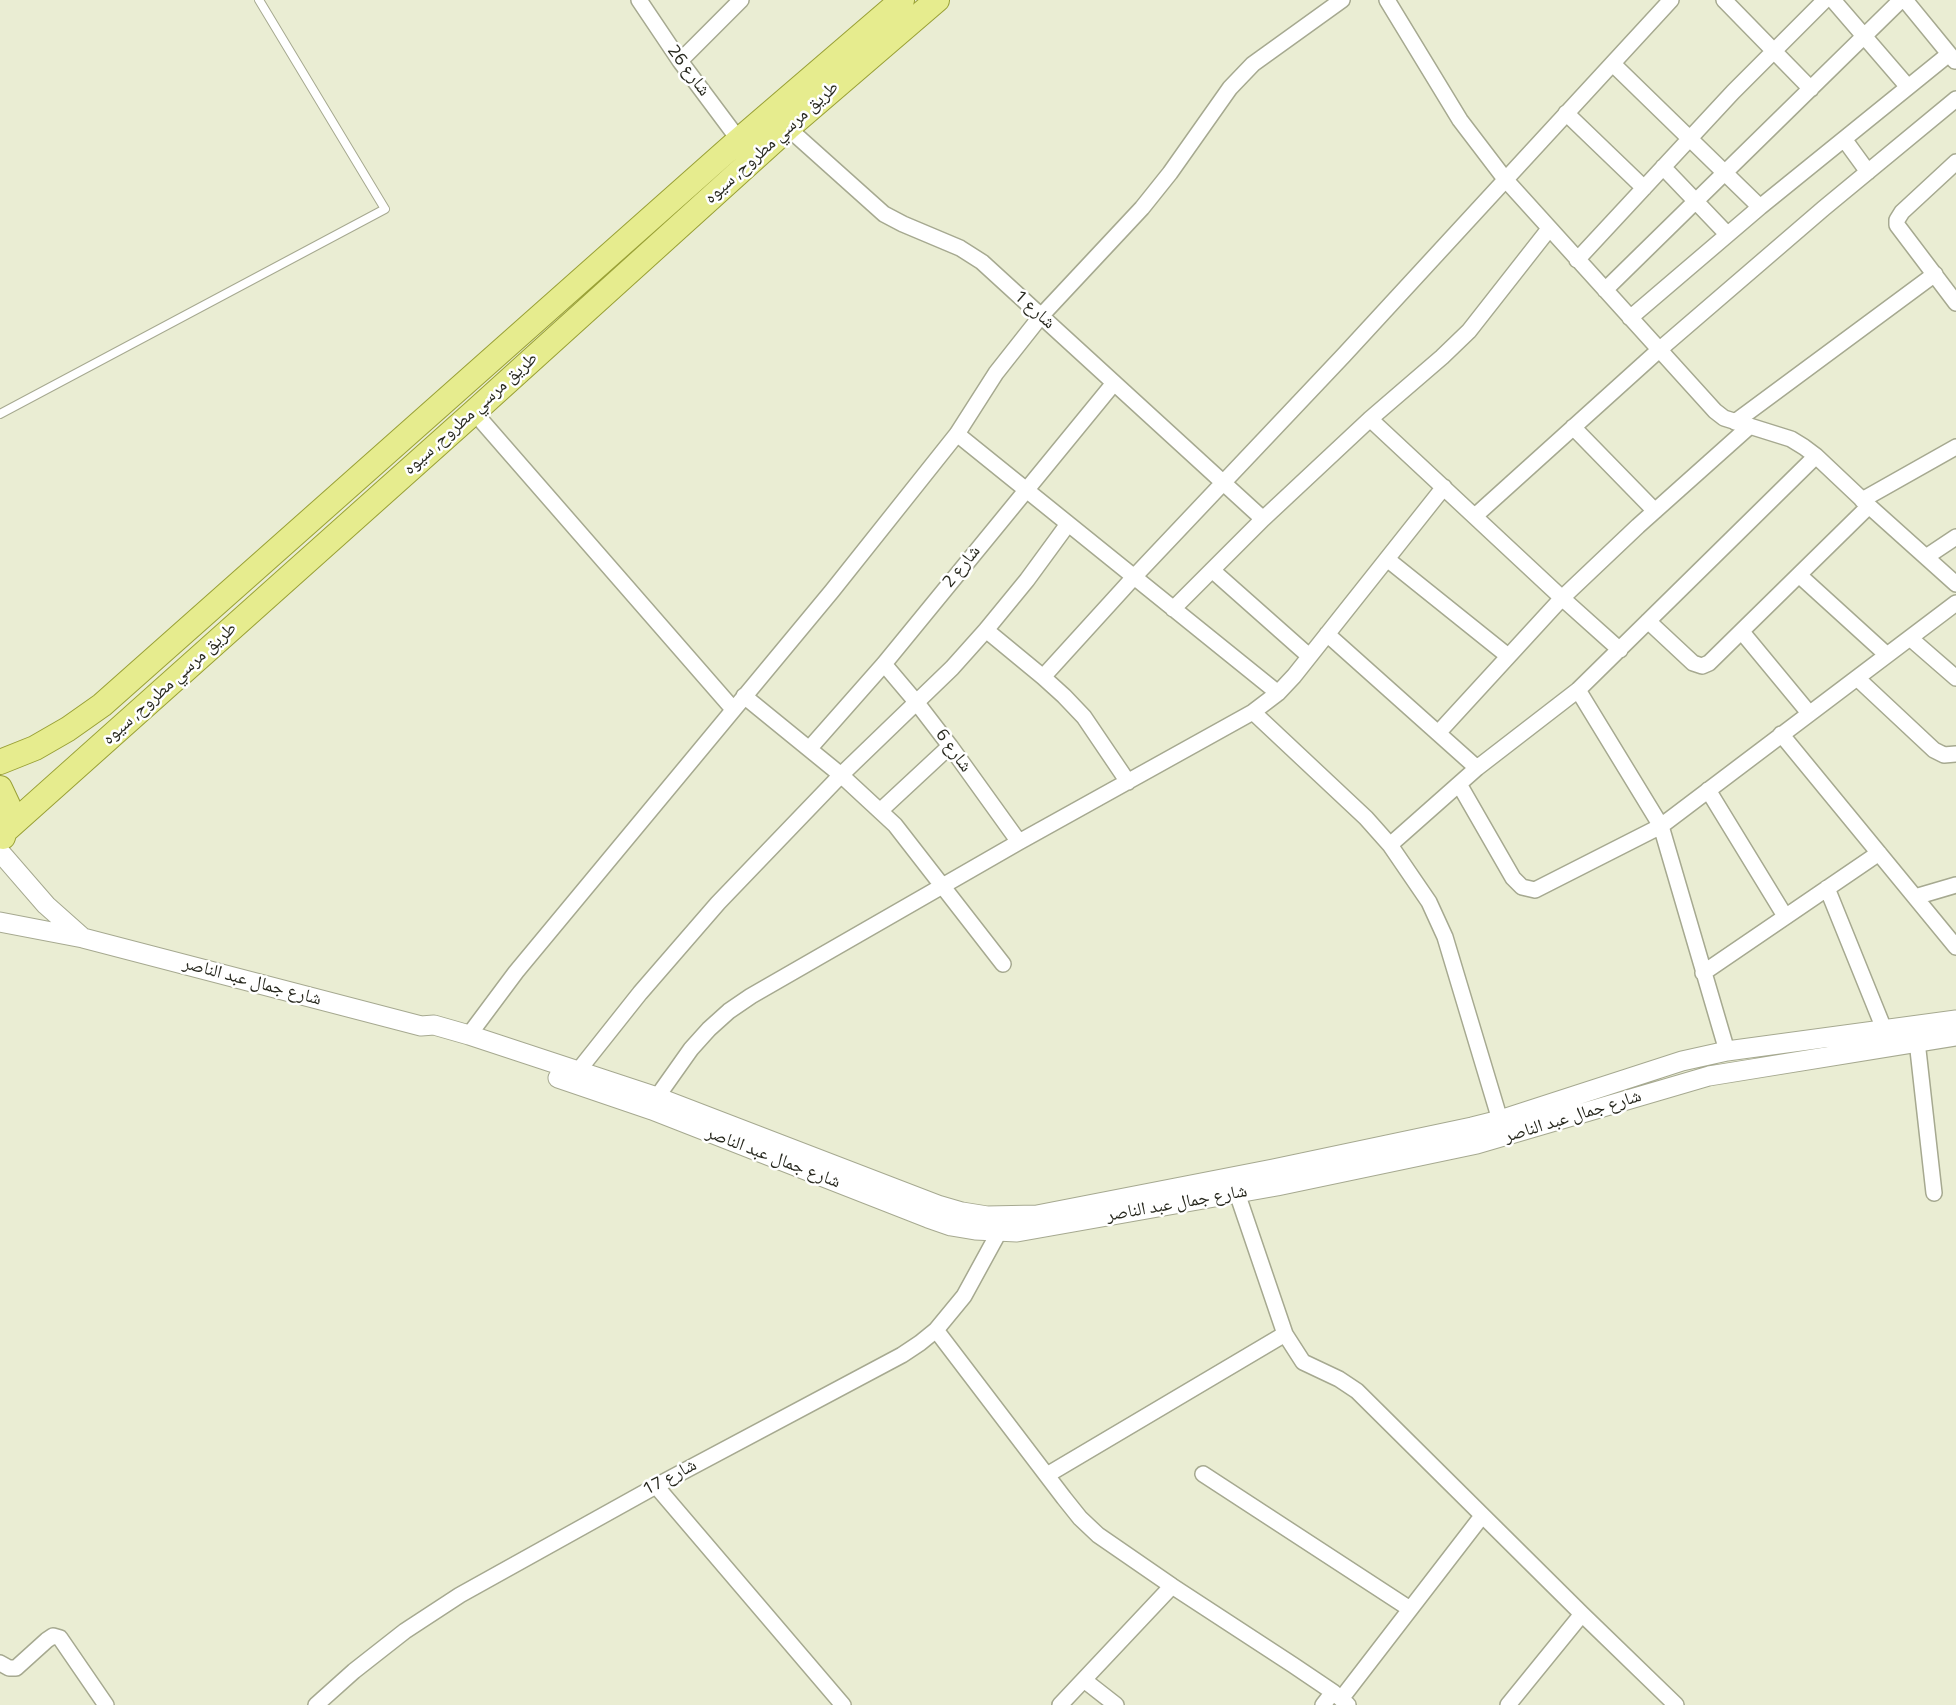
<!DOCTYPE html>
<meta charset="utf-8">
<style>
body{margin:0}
canvas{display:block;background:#eaedd3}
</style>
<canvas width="1956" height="1705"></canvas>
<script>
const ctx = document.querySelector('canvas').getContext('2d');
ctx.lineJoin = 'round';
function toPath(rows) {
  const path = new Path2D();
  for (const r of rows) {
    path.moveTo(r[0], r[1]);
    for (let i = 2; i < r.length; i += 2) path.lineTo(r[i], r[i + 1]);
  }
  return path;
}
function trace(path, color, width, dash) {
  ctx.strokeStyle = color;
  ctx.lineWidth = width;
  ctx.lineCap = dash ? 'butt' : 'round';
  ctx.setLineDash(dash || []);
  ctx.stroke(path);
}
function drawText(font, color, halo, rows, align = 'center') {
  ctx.font = font + ' "Titillium Web","Noto Naskh Arabic",sans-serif';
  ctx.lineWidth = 5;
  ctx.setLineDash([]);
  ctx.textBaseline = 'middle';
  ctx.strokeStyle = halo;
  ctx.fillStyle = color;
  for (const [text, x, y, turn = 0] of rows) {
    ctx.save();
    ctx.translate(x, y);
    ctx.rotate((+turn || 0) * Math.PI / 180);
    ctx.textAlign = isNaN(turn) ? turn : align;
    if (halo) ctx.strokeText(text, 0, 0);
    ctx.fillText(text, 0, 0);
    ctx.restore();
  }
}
const service = toPath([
 [0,414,385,209,259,0]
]);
const minor = toPath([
 [639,0,680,61,739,140],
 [1387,0,1460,120,1505,179,1715,411,1724,418,1791,439,1804,447,1816,456,1869,506,1956,584],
 [1724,0,1811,89],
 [1833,0,1908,87],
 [1905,0,1955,61],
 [680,61,741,0],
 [1613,64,1760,207],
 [1566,113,1644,188],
 [788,128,884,214,903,224,960,248,982,262,1263,519],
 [1844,139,1868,172],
 [1956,162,1902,212,1897,220,1897,225,1956,303],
 [1663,167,1727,234],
 [1577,260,1733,92,1825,0],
 [1605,290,1901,0],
 [1630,318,1760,207,1949,54],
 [474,412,733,709],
 [1370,419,1562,598,1620,650],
 [1735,422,1935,274],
 [1573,427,1655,511],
 [957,434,1278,693],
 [1862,500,1956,447],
 [1475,516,1659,350,1824,208,1956,99],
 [1926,557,1956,537],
 [1387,559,1508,656],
 [1212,570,1309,656],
 [1799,575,1887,655],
 [1173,609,1263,519,1370,419,1442,357,1469,331,1549,229],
 [1648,621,1693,663,1702,666,1709,663,1869,506],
 [986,630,1043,677,1064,696,1084,717,1128,782],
 [1742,632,1809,713],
 [1327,634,1477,768],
 [1910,638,1956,678],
 [884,664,917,703,950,746,1019,842],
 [1043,677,1134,577,1344,355,1671,0],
 [1857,678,1934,750,1944,755,1956,754],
 [1578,690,1661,826,1727,1051],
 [744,696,841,775,895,825,1003,964],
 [1253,712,1366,818,1390,845,1429,902,1445,937,1500,1120],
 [1439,732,1562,598,1638,526,1750,426],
 [1781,734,1956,947],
 [809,749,884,664,1114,383],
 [1459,784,1513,878,1522,887,1535,890,1661,826,1956,603],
 [1708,790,1785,916],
 [880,811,950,746],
 [1390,845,1477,768,1578,690,1816,456],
 [1827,888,1884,1029],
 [1915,897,1956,885],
 [1703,973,1879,853],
 [469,1035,516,972,832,591,957,434,996,373,1041,316,1142,208,1170,173,1230,88,1253,64,1342,0],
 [1917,1041,1934,1193],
 [578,1071,640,993,718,903,841,775,952,668,986,630,1027,580,1068,524],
 [657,1097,691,1049,709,1029,729,1011,751,996,1019,842,1253,712,1278,693,1294,676,1444,487],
 [1237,1193,1285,1334,1303,1362,1339,1379,1357,1391,1582,1614,1676,1705],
 [936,1330,1064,1498,1080,1518,1098,1535,1172,1586,1293,1665,1333,1692,1348,1705],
 [1203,1474,1410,1609],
 [1047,1475,1285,1334],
 [656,1486,843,1705],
 [0,1663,9,1668,16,1668,47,1640,53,1636,60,1638,106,1705],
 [1084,1680,1116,1705],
 [1341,1699,1482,1516],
 [316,1705,354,1671,405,1631,460,1595,656,1486,902,1355,920,1343,936,1330,964,1296,999,1232],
 [1060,1705,1172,1586],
 [1323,1705,1333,1692],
 [1508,1705,1582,1614]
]);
const tertiary = toPath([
 [0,852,46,905,82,937],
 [0,922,83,938,421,1026,434,1025,469,1035,657,1097,938,1205,962,1212,987,1216,1037,1215,1273,1169,1472,1127,1500,1120,1682,1061,1727,1051,1956,1020],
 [558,1078,652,1110,928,1218,951,1226,975,1230,1017,1232,1277,1186,1477,1144,1709,1076,1956,1036]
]);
const primary = toPath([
 [0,762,35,748,68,729,102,705,739,140,902,0],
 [0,788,8,805,9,817,3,837],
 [6,830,474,412,788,128,937,0]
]);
const streetNames = [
 ["شارع 26",688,71,53],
 ["طريق مرسي مطروح, سيوه",772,143,-42],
 ["شارع 1",1034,310,42],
 ["طريق مرسي مطروح, سيوه",471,414,-42],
 ["شارع 2",962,567,-51],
 ["طريق مرسي مطروح, سيوه",170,684,-42],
 ["شارع 6",953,751,54],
 ["شارع جمال عبد الناصر",252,982,15],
 ["شارع جمال عبد الناصر",1573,1117,-17],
 ["شارع جمال عبد الناصر",773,1158,21],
 ["شارع جمال عبد الناصر",1177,1204,-10],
 ["شارع 17",670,1478,-28]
];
trace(service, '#a6a990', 10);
trace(minor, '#a6a990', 18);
trace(tertiary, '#a6a990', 21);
trace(primary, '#99a036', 26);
trace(service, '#fff', 8);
trace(minor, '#fff', 15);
trace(tertiary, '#fff', 19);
trace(primary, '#e6ec8e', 24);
drawText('18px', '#27281e', '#fff', streetNames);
</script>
